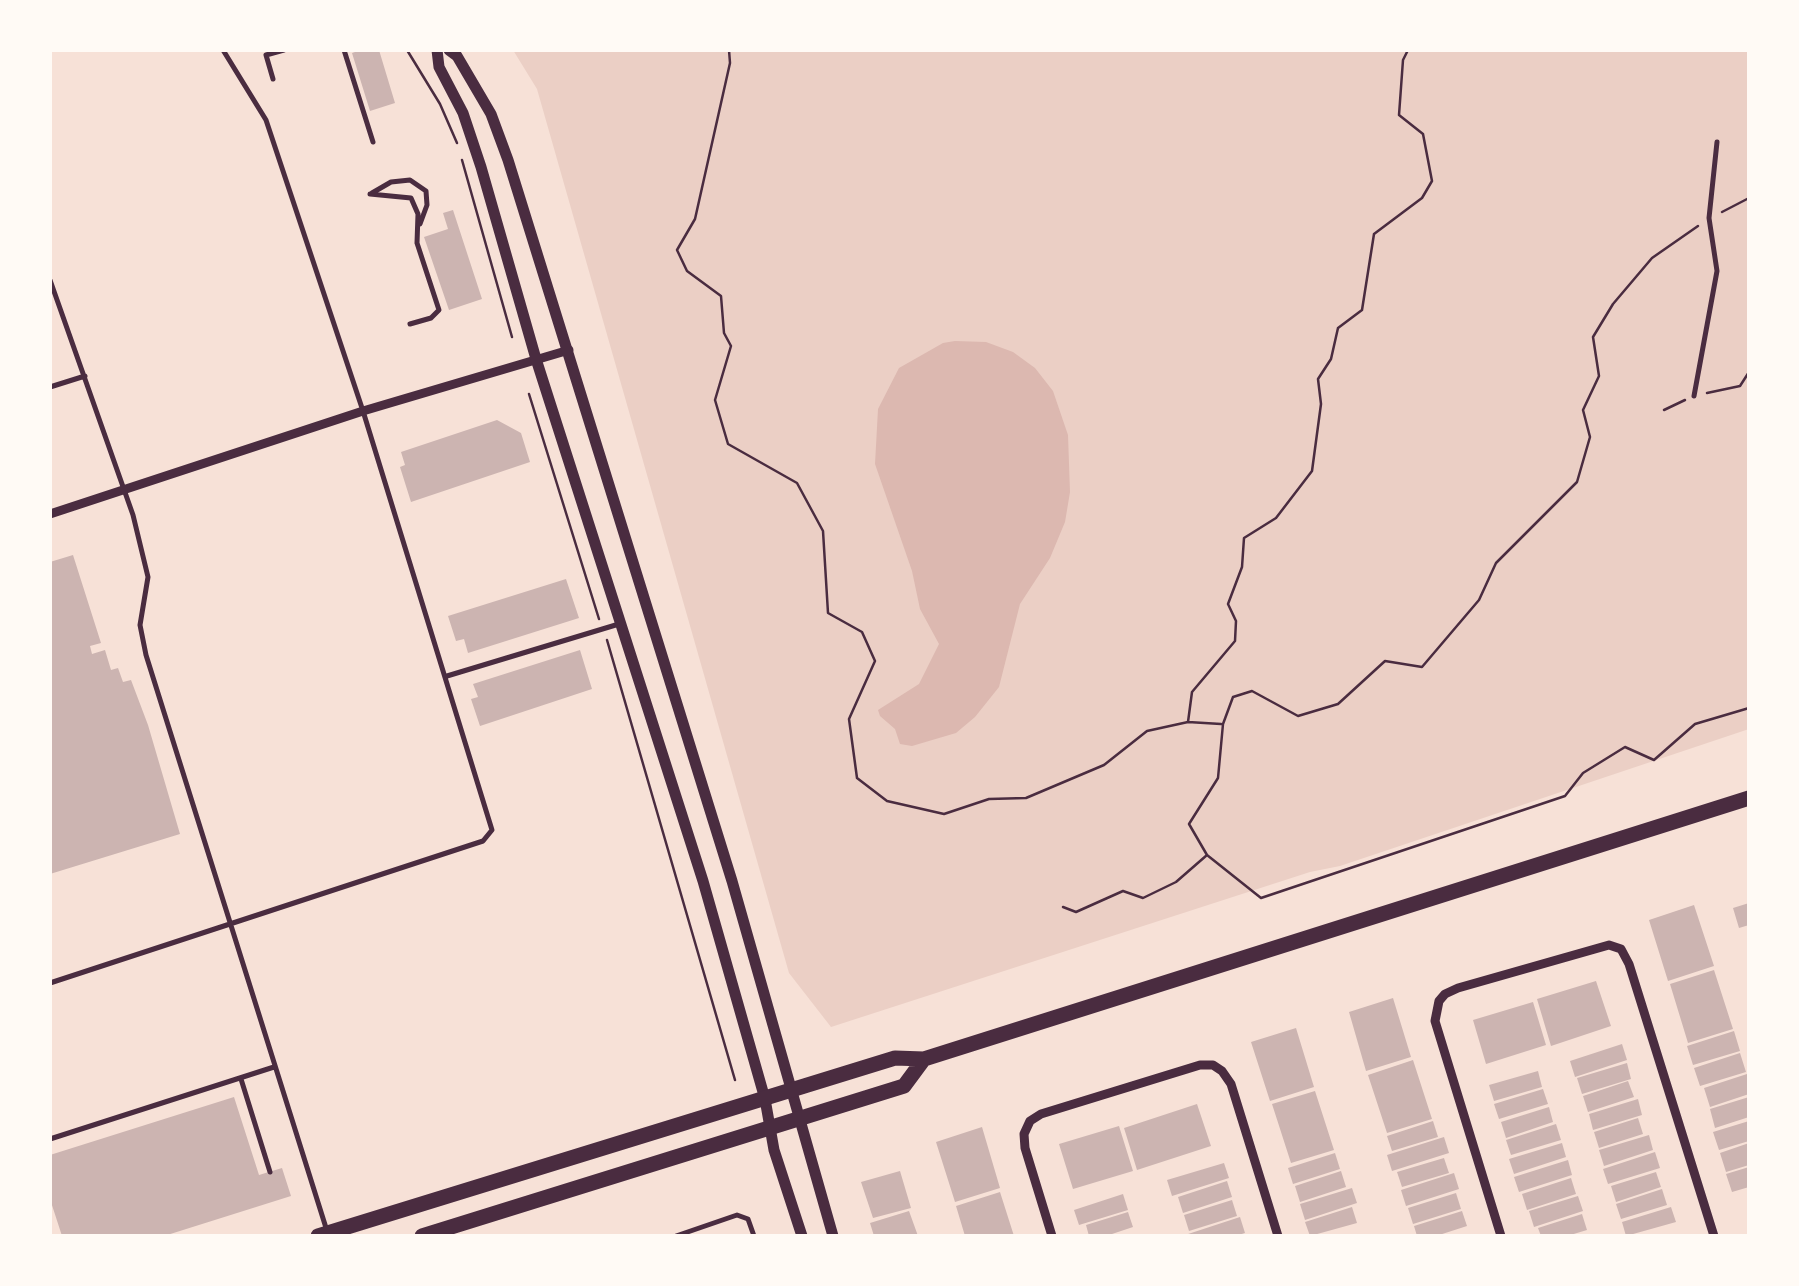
<!DOCTYPE html>
<style>
body{margin:0}
#map{position:relative;width:1799px;height:1286px;overflow:hidden;background:#f7e1d7;font-family:Figtree,sans-serif}
canvas{display:block}
.frame{position:absolute;inset:0;border:52px solid #fffaf5;pointer-events:none}
</style>
<div id="map">
<canvas width="1799" height="1286"></canvas>
<div class="frame"></div>
</div>
<script>
const ctx = document.querySelector('canvas').getContext('2d');
ctx.lineJoin = 'round';
function fill(path, color) {
  ctx.fillStyle = color;
  ctx.fill(path, 'evenodd');
}
function toPath(rows) {
  const path = new Path2D();
  for (const r of rows) {
    path.moveTo(r[0], r[1]);
    for (let i = 2; i < r.length; i += 2) path.lineTo(r[i], r[i + 1]);
  }
  return path;
}
function trace(path, color, width, dash) {
  ctx.strokeStyle = color;
  ctx.lineWidth = width;
  ctx.lineCap = dash ? 'butt' : 'round';
  ctx.setLineDash(dash || []);
  ctx.stroke(path);
}
const green = toPath([
 [513,50,1749,50,1749,729,1340,866,1310,872,831,1027,789,973,537,89]
]);
const water = toPath([
 [955,341,986,342,1013,352,1035,368,1053,391,1068,435,1070,492,1065,522,1050,558,1020,604,999,687,975,717,956,733,912,746,900,744,895,729,880,716,878,710,919,684,939,644,920,609,912,571,875,464,878,409,899,368,943,343]
]);
const building = toPath([
 [361,50,379,50,395,103,370,111,352,53],
 [453,210,482,299,449,310,424,237,448,229,443,213],
 [497,420,521,433,530,462,411,502,400,467,405,465,401,452],
 [73,555,101,643,90,646,92,654,105,650,111,670,118,668,123,682,131,680,148,725,180,834,50,874,50,562],
 [566,579,579,618,468,653,464,639,456,641,448,616],
 [580,650,592,689,480,726,471,699,478,697,473,684],
 [1749,903,1749,925,1739,928,1733,908],
 [1694,905,1714,966,1668,981,1649,920],
 [1714,970,1733,1029,1688,1043,1670,984],
 [1596,981,1611,1026,1551,1046,1537,999],
 [1393,998,1411,1057,1366,1071,1349,1012],
 [1533,1002,1546,1045,1486,1064,1473,1020],
 [1296,1028,1314,1087,1270,1101,1251,1042],
 [1734,1031,1740,1051,1693,1065,1687,1046],
 [1622,1044,1627,1060,1575,1077,1570,1061],
 [1740,1053,1746,1072,1700,1086,1694,1068],
 [1413,1060,1432,1119,1387,1133,1368,1075],
 [1627,1063,1631,1079,1582,1094,1577,1078],
 [1538,1071,1542,1087,1494,1101,1489,1085],
 [1747,1074,1749,1094,1710,1107,1704,1088],
 [1628,1081,1634,1097,1588,1112,1583,1096],
 [1543,1089,1548,1104,1499,1119,1494,1104],
 [1315,1091,1334,1150,1291,1163,1272,1104],
 [234,1097,259,1175,282,1168,291,1196,164,1236,62,1236,50,1199,50,1155],
 [1749,1097,1749,1117,1715,1128,1710,1109],
 [1638,1099,1642,1115,1593,1130,1589,1114],
 [1197,1104,1211,1146,1137,1170,1124,1128],
 [1549,1107,1553,1122,1506,1138,1501,1122],
 [1638,1118,1643,1134,1599,1148,1594,1132],
 [1433,1121,1438,1137,1392,1151,1387,1136],
 [1749,1121,1749,1141,1719,1150,1713,1132],
 [1556,1124,1561,1140,1511,1155,1506,1140],
 [1119,1126,1133,1171,1073,1189,1059,1144],
 [982,1127,1000,1188,955,1202,936,1142],
 [1649,1135,1653,1150,1604,1166,1599,1150],
 [1444,1137,1449,1153,1392,1171,1387,1155],
 [1562,1143,1566,1157,1514,1174,1509,1159],
 [1749,1143,1749,1165,1726,1172,1720,1153],
 [1655,1152,1660,1168,1608,1184,1603,1169],
 [1335,1153,1340,1169,1293,1184,1288,1168],
 [1444,1158,1449,1173,1402,1187,1397,1172],
 [1568,1160,1572,1175,1519,1192,1514,1177],
 [1224,1163,1229,1178,1172,1196,1167,1180],
 [1749,1167,1749,1187,1732,1192,1726,1174],
 [900,1171,911,1208,873,1218,861,1182],
 [1341,1171,1346,1187,1300,1202,1295,1186],
 [1656,1172,1661,1187,1616,1202,1611,1186],
 [1454,1173,1459,1189,1406,1206,1401,1190],
 [1571,1178,1576,1194,1527,1210,1522,1194],
 [1227,1181,1232,1197,1183,1213,1178,1197],
 [1352,1188,1357,1203,1305,1220,1300,1204],
 [1662,1189,1667,1205,1621,1219,1616,1204],
 [1000,1192,1014,1236,965,1236,956,1206],
 [1456,1193,1461,1209,1413,1224,1408,1208],
 [1123,1194,1128,1210,1079,1225,1074,1210],
 [1578,1196,1583,1211,1534,1227,1529,1211],
 [1232,1200,1237,1216,1189,1231,1184,1215],
 [1352,1207,1357,1223,1310,1236,1305,1222],
 [1671,1207,1676,1222,1626,1236,1622,1222],
 [909,1211,918,1236,874,1236,870,1223],
 [1462,1211,1467,1226,1436,1236,1417,1236,1414,1226],
 [1128,1212,1133,1227,1106,1236,1089,1236,1086,1225],
 [1582,1214,1587,1230,1567,1236,1541,1236,1538,1228],
 [1240,1217,1245,1233,1235,1236,1182,1236]
]);
const path = toPath([
 [407,50,440,104,457,143],
 [729,50,730,63,695,219,677,250,687,271,721,296,724,333,731,346,715,400,728,444,797,483,823,531,828,613,862,632,875,661,849,719,857,778,887,801,944,814,989,799,1026,798,1104,765,1147,731,1188,722],
 [462,160,512,337],
 [1722,212,1749,198],
 [1707,393,1740,386,1749,372],
 [529,394,599,619],
 [1664,410,1685,400],
 [607,640,735,1080],
 [1221,724,1188,722,1192,692,1235,641,1236,621,1228,604,1242,567,1244,538,1276,518,1312,471,1321,404,1318,379,1331,359,1338,328,1362,310,1374,234,1422,198,1432,181,1423,134,1399,115,1403,60,1408,50],
 [1207,855,1189,824,1218,778,1223,724,1233,697,1252,691,1298,716,1338,704,1385,661,1422,667,1479,600,1496,563,1577,482,1590,437,1583,410,1599,376,1593,337,1613,304,1652,258,1698,226],
 [1063,907,1076,912,1123,891,1143,898,1176,882,1207,855,1261,898,1565,796,1583,773,1625,747,1654,760,1695,724,1749,708]
]);
const service = toPath([
 [344,50,373,142],
 [273,79,266,55,284,50],
 [372,193,391,182,410,180,426,191,427,205,420,224],
 [370,194,411,198,418,214,417,243,439,310,431,318,410,324],
 [50,280,133,515,148,577,140,625,146,655,327,1231],
 [50,387,85,376],
 [1694,396,1717,271,1709,218,1717,142],
 [447,676,619,624],
 [50,983,483,841,492,830,363,411,266,120,223,50],
 [241,1079,270,1172],
 [50,1139,274,1067],
 [676,1236,737,1215,748,1219,754,1236]
]);
const minor = toPath([
 [50,514,363,411,569,350],
 [1052,1236,1025,1148,1024,1134,1030,1121,1041,1114,1200,1065,1213,1065,1222,1071,1231,1084,1278,1236],
 [1501,1236,1435,1021,1439,1001,1445,994,1458,988,1609,945,1621,949,1629,964,1714,1236]
]);
const tertiary = toPath([
 [437,50,439,67,463,113,481,167,536,359,703,881,765,1099,774,1150,802,1236],
 [449,50,457,56,491,114,508,160,732,881,833,1236]
]);
const primary = toPath([
 [318,1236,895,1058,924,1059,1749,798],
 [422,1236,904,1086,924,1059]
]);
fill(green, '#ebcfc5');
fill(water, '#dcb8b0');
fill(building, '#ccb4b1');
trace(path, '#4a2c40', 2.5);
trace(service, '#4a2c40', 5);
trace(minor, '#4a2c40', 9);
trace(tertiary, '#4a2c40', 11);
trace(primary, '#4a2c40', 15);
</script>
